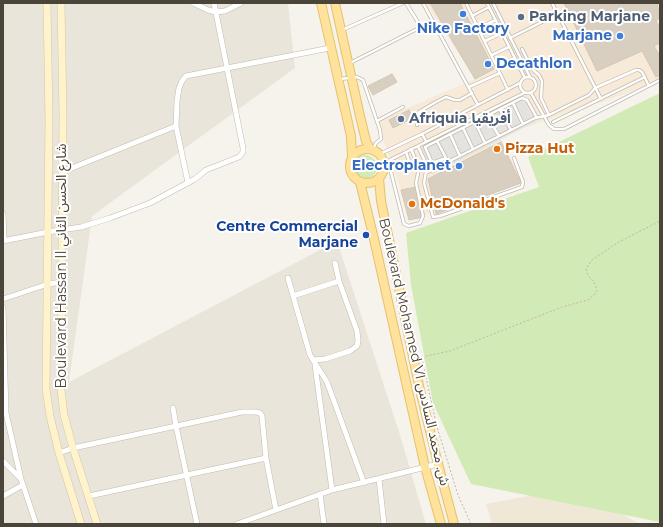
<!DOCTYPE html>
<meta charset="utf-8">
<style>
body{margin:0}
#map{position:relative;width:663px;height:527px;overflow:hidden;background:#f6f3ec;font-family:Montserrat,sans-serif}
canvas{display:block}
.frame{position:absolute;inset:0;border:4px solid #4b4439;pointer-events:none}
</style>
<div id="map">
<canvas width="663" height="527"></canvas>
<div class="frame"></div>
</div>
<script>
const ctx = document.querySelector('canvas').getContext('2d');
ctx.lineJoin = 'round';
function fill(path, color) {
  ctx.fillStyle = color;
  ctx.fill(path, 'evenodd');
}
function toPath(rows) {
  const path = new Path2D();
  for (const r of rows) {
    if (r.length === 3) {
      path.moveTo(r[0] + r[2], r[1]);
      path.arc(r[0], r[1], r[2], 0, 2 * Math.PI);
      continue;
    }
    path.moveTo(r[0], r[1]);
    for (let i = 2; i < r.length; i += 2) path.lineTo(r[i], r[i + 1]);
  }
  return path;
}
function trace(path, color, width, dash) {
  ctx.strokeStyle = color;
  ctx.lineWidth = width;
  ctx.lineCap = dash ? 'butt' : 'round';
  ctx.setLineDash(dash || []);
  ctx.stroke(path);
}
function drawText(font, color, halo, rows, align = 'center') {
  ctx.font = font + ' Montserrat,"Noto Sans Arabic",sans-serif';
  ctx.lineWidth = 4;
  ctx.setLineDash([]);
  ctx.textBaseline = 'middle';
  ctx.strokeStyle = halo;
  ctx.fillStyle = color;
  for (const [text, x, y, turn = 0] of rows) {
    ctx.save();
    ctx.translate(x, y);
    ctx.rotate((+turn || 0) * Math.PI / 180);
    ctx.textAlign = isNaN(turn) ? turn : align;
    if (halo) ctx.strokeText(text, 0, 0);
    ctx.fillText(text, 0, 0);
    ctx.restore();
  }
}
const residential = toPath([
 [3,3,288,3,295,68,92,216,69,382,337,241,400,435,426,524,3,524]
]);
const commercial = toPath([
 [426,3,660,3,660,78,649,86,499,136,523,182,409,220,401,190,377,121,475,79]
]);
const education = toPath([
 [539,494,615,510,640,524,492,524,486,504]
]);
const green = toPath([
 [660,93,660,522,471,484,433,403,411,285,406,233,539,187,528,157],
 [365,167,12]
]);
const parking = toPath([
 [523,97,537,121,433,174,421,147]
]);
const building = toPath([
 [430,3,460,3,494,69,475,79,430,3],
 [564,3,657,3,660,17,656,21,660,29,660,43,654,46,660,56,660,75,656,77,642,51,597,71,564,3],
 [392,74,397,82,373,95,368,86,392,74],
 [409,110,413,118,393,128,389,120,409,110],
 [501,142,521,183,436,214,428,179,501,142],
 [416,187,423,217,409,220,401,190,416,187]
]);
const path = toPath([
 [471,524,458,495,437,427,425,373,423,361,424,358,426,356,450,351,562,307,588,300,595,294,597,290,594,282,588,275,586,269,592,260,617,243,660,221]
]);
const lane = toPath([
 [423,3,478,105],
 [466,3,508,90],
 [487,3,525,78],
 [493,3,530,77],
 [552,3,601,99],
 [472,16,489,7],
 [478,28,496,20],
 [342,30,403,3],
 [510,38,558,14],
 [485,41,502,33],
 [522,49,532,69,539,75,542,81,541,98,549,115],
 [492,55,509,47],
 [350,63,421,27,406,3],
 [497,66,515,58],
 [528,85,8],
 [340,79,357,77,363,80,380,130,381,139,376,143,373,149],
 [469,87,500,73],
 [531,93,549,125,554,129,564,129,660,80],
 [513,103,523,124],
 [500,110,511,130],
 [487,116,499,136],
 [377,121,403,107],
 [475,122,485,143],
 [553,122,645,77],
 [417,125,417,118,419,112,436,102,446,97,455,100,460,100,472,93],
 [463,128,473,149],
 [422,134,426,141],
 [450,134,460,156],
 [437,141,446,158],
 [418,146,427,166,424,183,433,217,440,216,522,187,523,182,514,158],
 [406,152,409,161,407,164,404,166,395,166,392,167,391,172,404,224,409,226,420,223,423,216,416,183,419,168,411,149],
 [380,154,422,134,520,83],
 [446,158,432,163,425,147,522,98,527,100,537,118],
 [384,163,524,93],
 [426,173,535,118,549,115,589,95,595,88,636,70,639,70,642,72,649,86]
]);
const street = toPath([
 [193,3,208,10,216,12,225,11,241,3],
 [62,172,176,126],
 [188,183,176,126,177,101,179,88,182,81,186,76,330,48],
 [3,214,4,241],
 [3,241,48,232,81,227,110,218,150,203,195,179,206,170,239,157,243,152,243,148,214,3],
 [288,278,310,355,327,382,364,483],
 [293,296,339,281],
 [3,299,48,284,62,282],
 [3,308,6,413,21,479],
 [313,360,325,359,350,351,357,346,358,341,357,331,339,281,335,263],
 [315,365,332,490],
 [173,408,176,426,197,524],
 [59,453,73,448,242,412,256,412,260,413,262,416,266,458,276,510],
 [3,461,21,479,36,524],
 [379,479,384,524],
 [320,494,324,524],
 [3,496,23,485],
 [89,496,266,458],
 [237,524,332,490,438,464]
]);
const secondary = toPath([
 [47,3,49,121,46,389,50,416,59,453,81,524],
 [61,3,63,115,61,390,64,415,73,448,97,524]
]);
const primary = toPath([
 [321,3,351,136,352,157],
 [335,3,360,116,366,141,370,149],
 [367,166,17],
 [379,178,381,201,419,386,438,464,454,524],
 [360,182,374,239,425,467,441,524]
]);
const markers = [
 [463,14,4,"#3f7fe0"],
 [521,17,4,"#5c6f8a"],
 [620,36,4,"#3f7fe0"],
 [488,64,4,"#3f7fe0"],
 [401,119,4,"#5c6f8a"],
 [497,149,4,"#e8710a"],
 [459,166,4,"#3f7fe0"],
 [412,204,4,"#e8710a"],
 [366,235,4,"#1a4fb4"]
];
const serviceNames = [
 ["Parking Marjane",529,17],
 ["Afriquia أفريقيا",409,119]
];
const shopNames = [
 ["Nike Factory",463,29,"center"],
 ["Marjane",612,36],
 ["Decathlon",496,64,"left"],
 ["Electroplanet",451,166]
];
const foodNames = [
 ["Pizza Hut",505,149],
 ["McDonald's",420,204]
];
const transitNames = [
 ["Centre Commercial",358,227],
 ["Marjane",358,243]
];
const streetNames = [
 ["Boulevard Hassan II شارع الحسن الثاني",62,266,-90],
 ["Boulevard Mohamed VI ش. محمد السادس",414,352,77]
];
fill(residential, '#eae5da');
fill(commercial, '#f7ead8');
fill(education, '#efe8d6');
fill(green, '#d2eab5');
fill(parking, '#e5e3e0');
fill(building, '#d8cfc1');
trace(building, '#d3c7b4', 1);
trace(lane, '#c2bbae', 4);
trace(street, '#c2bbae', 6);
trace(secondary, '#d6c79b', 8);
trace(primary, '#e6c16a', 10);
trace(path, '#c4b79f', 1, [2, 2]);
trace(lane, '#fff', 2.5);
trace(street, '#fff', 5);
trace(secondary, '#fff3cd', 7);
trace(primary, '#ffe39c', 8);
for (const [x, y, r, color] of markers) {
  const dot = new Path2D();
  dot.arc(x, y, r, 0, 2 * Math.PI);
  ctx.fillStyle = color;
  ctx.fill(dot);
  trace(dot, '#fff', 1.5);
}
drawText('bold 14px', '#4e5e75', '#fff', serviceNames, 'left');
drawText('bold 14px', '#366cbe', '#fff', shopNames, 'right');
drawText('bold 14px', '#c56008', '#fff', foodNames, 'left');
drawText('bold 14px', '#164399', '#fff', transitNames, 'right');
drawText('14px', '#4b4439', '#fff', streetNames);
</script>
